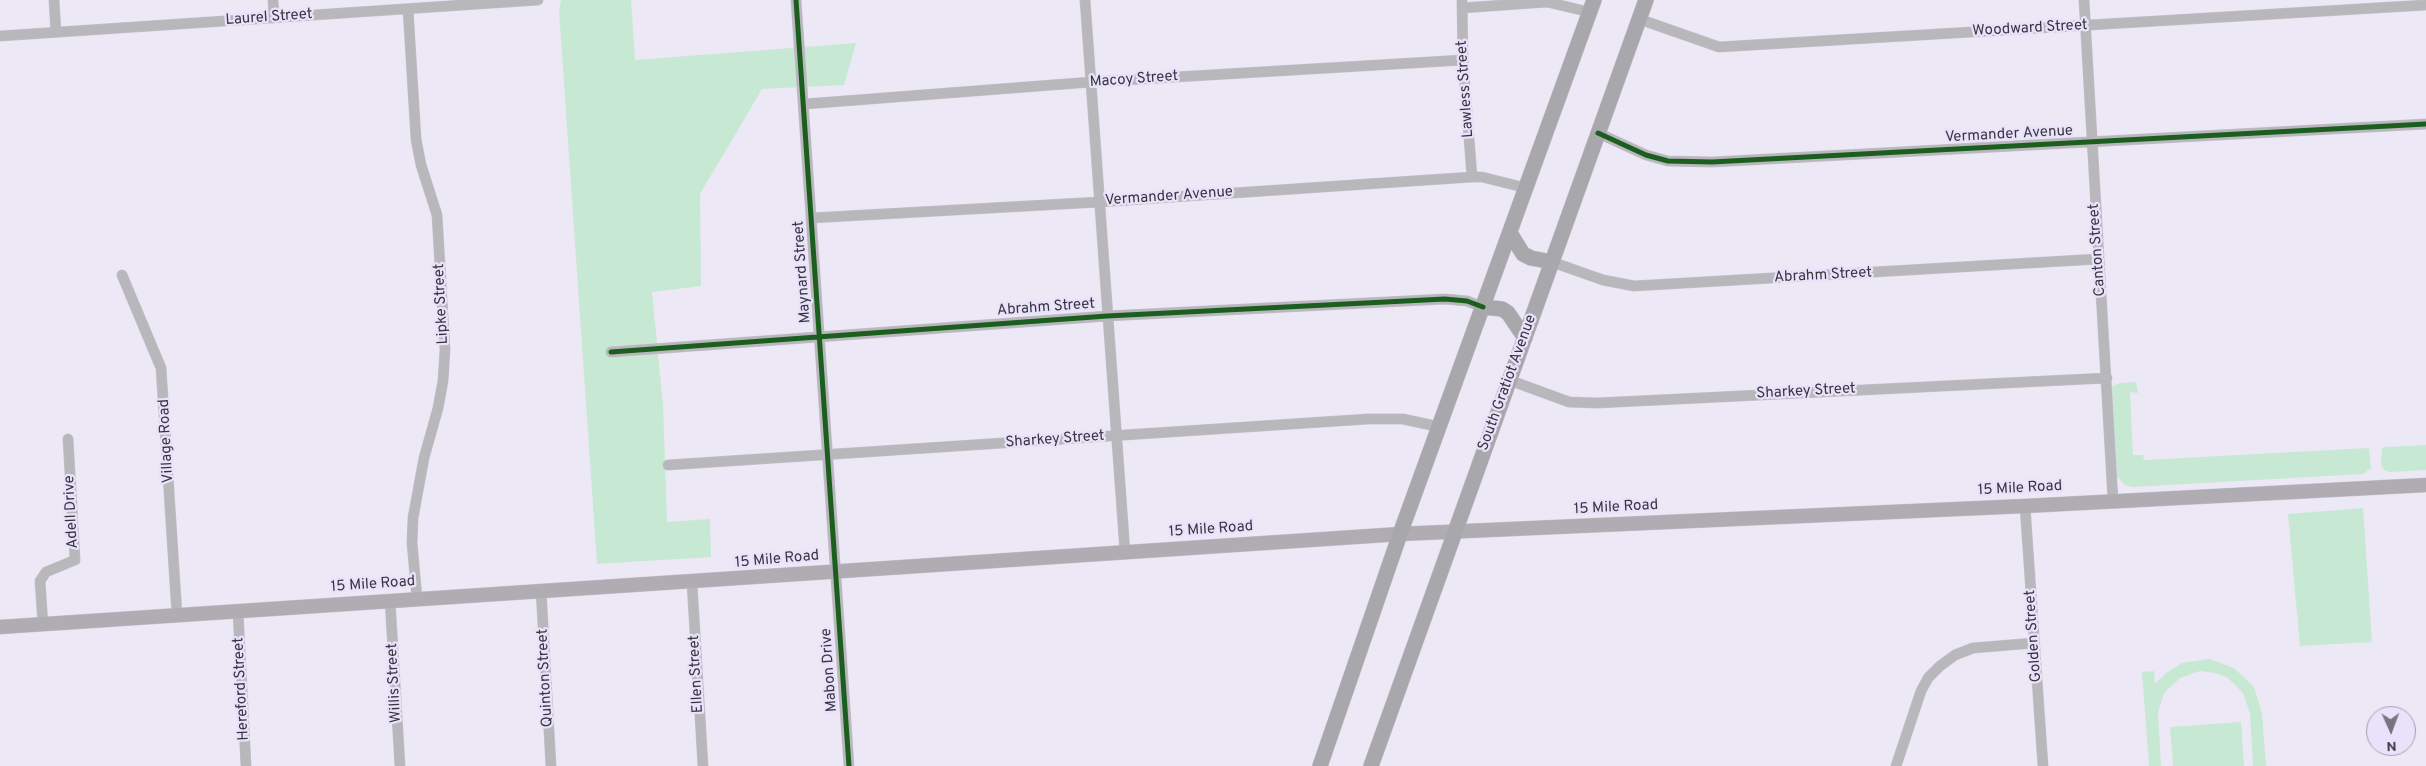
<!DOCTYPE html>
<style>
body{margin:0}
#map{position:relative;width:2426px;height:766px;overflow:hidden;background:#ece8f5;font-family:Overpass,sans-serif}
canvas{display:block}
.north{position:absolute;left:2366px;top:706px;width:50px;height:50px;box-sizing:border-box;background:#e9e2fb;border:1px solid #a29db0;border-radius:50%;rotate:178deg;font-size:14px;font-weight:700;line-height:20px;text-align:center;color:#38353f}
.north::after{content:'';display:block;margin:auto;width:18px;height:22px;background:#77747f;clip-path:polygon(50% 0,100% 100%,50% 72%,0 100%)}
</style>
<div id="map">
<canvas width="2426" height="766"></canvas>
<div class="north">N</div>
</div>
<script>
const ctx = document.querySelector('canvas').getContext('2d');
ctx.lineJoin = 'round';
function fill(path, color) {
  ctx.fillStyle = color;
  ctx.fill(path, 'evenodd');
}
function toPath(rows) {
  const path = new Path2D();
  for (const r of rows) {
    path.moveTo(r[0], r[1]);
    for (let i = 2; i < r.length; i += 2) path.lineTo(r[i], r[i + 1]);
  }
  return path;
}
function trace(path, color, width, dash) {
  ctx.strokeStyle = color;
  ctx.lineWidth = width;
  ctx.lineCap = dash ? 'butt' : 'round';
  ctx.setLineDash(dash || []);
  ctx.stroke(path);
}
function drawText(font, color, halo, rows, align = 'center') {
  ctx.font = font + ' Overpass,sans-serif';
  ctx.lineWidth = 4.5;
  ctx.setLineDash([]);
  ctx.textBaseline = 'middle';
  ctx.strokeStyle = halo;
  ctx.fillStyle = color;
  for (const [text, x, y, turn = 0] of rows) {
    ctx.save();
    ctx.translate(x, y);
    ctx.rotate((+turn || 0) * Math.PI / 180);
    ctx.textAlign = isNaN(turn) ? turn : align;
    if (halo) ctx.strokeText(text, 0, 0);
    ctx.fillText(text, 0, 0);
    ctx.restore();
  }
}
const green = toPath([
 [561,0,631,0,635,60,856,43,844,85,762,89,700,194,701,286,652,292,663,405,667,522,710,519,711,557,597,564,559,10],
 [2136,382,2138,393,2130,392,2133,455,2143,455,2144,460,2369,448,2371,468,2363,474,2132,487,2125,485,2117,476,2111,387,2120,383],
 [2426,445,2426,470,2390,472,2384,470,2381,465,2382,449,2385,447],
 [2363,508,2372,642,2300,646,2288,514],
 [2209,659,2234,668,2254,687,2262,713,2266,766,2253,766,2250,714,2243,693,2228,678,2215,673,2200,671,2180,678,2164,693,2158,713,2161,766,2149,766,2142,672,2154,671,2155,684,2166,673,2182,663],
 [2241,722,2244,766,2173,766,2170,727]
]);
const minor = toPath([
 [54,0,56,32],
 [273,0,274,18],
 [796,0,849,766],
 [1085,0,1125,552],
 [1462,0,1463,60,1472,177],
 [2084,0,2113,500],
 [1462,8,1547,2,1589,12],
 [408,9,416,139,421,165,437,215,445,350,443,381,438,408,424,458,413,518,412,543,417,598],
 [1639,19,1719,47,2426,5],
 [0,36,538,0],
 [805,104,1091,82,1463,60],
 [1598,133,1646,155,1668,161,1712,162,2426,124],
 [811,218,1099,202,1472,177,1482,177,1526,188],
 [1552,262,1603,280,1634,286,2098,259],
 [122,275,161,368,177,615],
 [611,352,1107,316,1445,299,1467,301,1483,307],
 [1509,380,1569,402,1597,403,2107,378],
 [668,465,1368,419,1403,419,1440,427],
 [2025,506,2043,766],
 [692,583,703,766],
 [541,590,551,766],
 [390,600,400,766],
 [238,612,246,766],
 [43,625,40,581,46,572,75,560,68,439],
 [1896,766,1921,691,1928,678,1940,666,1955,655,1973,648,2034,643]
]);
const secondary = toPath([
 [0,627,1400,534,2025,506,2426,485]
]);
const primary = toPath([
 [1510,233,1523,254,1531,258,1552,262],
 [1483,307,1502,309,1508,313,1525,338],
 [1320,766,1400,534,1594,0],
 [1371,766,1646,0]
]);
const cycleway = toPath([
 [796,0,849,766],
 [1598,133,1646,155,1668,161,1712,162,2426,124],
 [611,352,1107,316,1445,299,1467,301,1483,307]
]);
const streetNames = [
 ["Laurel Street",269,18,-4],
 ["Woodward Street",2030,29,-3],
 ["Macoy Street",1134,80,-4],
 ["Lawless Street",1466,89,-94],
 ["Vermander Avenue",2009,135,-3],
 ["Vermander Avenue",1169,197,-4],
 ["Canton Street",2098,250,-94],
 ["Maynard Street",803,272,-94],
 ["Abrahm Street",1823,276,-3],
 ["Lipke Street",442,304,-93],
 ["Abrahm Street",1046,308,-4],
 ["South Gratiot Avenue",1508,383,-70],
 ["Sharkey Street",1806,392,-3],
 ["Sharkey Street",1055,440,-4],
 ["Village Road",167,441,-93],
 ["15 Mile Road",2020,489,-3],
 ["15 Mile Road",1616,508,-3],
 ["Adell Drive",72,512,-93],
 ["15 Mile Road",1211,530,-4],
 ["15 Mile Road",777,560,-5],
 ["15 Mile Road",373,585,-4],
 ["Golden Street",2034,636,-94],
 ["Mabon Drive",830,670,-94],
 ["Ellen Street",697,674,-93],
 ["Quinton Street",546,678,-93],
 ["Willis Street",395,683,-93],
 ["Hereford Street",242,689,-93]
];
fill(green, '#c7e9d3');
trace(minor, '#c9c5d0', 11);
trace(secondary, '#c9c5d0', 15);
trace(primary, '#c9c5d0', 16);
trace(minor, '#b8b7bb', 10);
trace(secondary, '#afacb3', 14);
trace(primary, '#a8a7ac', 15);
trace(cycleway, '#1b5e20', 5);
drawText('15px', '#38353f', '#e9e2fb', streetNames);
</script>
